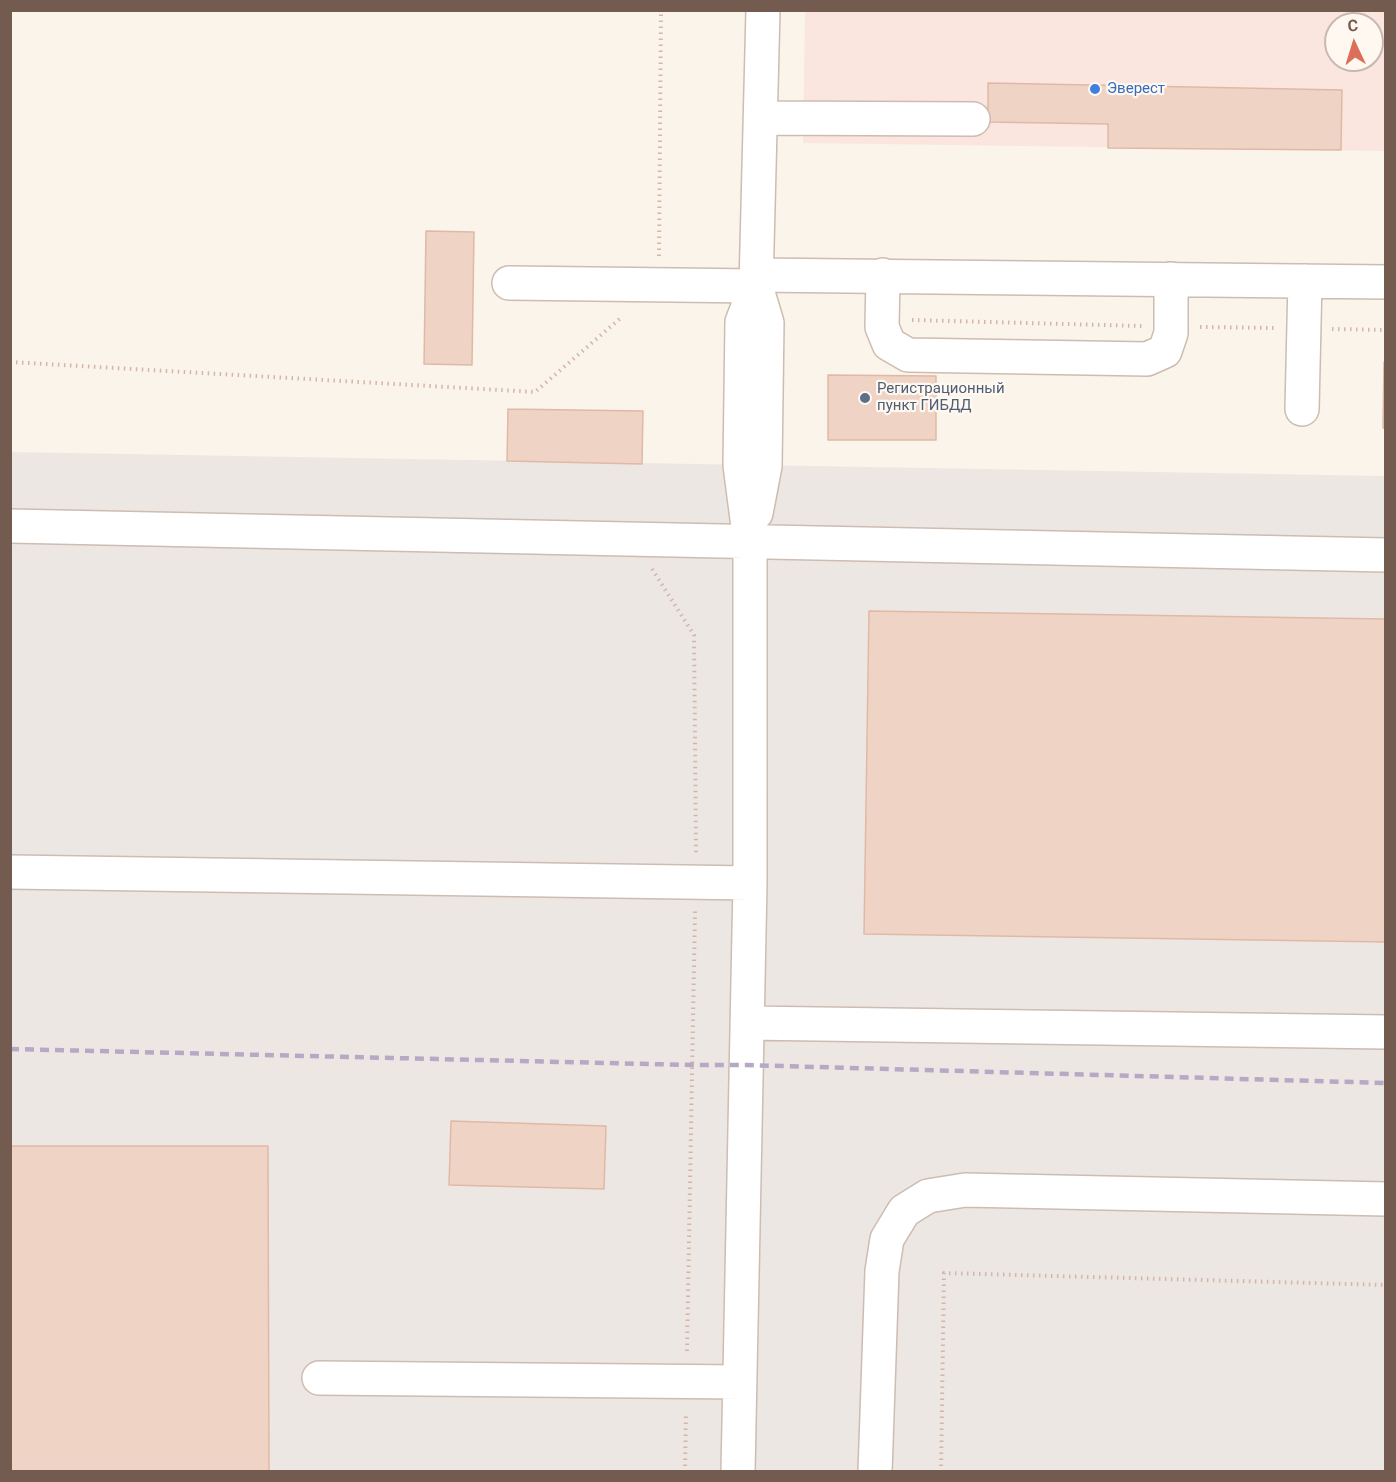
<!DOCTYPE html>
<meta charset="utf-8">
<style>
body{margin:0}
#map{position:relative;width:1396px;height:1482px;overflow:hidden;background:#fbf4eb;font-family:Roboto,sans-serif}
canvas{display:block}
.frame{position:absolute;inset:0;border:12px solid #745b4f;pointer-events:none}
.north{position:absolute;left:1324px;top:12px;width:60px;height:60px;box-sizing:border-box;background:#fef8f1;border:2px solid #c7b9b0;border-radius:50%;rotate:356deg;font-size:16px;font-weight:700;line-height:24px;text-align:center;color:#745b4f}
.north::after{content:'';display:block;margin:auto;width:21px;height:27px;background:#db705a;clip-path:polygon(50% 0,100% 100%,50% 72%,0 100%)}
</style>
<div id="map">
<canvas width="1396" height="1482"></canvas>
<div class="frame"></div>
<div class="north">С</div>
</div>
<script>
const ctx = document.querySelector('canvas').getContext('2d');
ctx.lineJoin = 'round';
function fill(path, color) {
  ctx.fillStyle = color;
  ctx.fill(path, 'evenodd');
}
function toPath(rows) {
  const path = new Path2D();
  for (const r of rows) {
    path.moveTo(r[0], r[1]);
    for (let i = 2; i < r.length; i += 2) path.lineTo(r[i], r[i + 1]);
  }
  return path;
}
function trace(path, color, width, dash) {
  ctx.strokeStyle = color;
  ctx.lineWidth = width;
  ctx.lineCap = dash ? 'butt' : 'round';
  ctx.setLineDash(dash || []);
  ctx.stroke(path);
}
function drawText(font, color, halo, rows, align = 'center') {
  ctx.font = font + ' Roboto,sans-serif';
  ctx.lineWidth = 4.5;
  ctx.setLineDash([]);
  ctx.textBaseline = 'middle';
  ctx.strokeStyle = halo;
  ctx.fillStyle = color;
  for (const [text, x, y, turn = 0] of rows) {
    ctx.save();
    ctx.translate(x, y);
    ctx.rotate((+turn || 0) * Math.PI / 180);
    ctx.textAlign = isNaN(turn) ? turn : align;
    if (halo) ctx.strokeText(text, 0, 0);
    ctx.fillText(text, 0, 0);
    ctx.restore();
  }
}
const commercial = toPath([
 [805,11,1385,11,1385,151,803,143],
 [1336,24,1372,24,1372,60,1336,60]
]);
const industrial = toPath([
 [11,452,1385,476,1385,1471,11,1472]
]);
const building = toPath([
 [988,83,1342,90,1341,150,1108,148,1108,124,988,122,988,83],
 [426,231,474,232,472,365,424,364,426,231],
 [1384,362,1386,362,1386,428,1383,428,1384,362],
 [828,375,936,376,936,440,828,440,828,375],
 [508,409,643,411,642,464,507,461,508,409],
 [869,611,1386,619,1386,942,864,934,869,611],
 [451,1121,606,1126,604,1189,449,1185,451,1121],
 [10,1146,268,1146,269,1472,10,1472,10,1146]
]);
const path = toPath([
 [659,256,661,10],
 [912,320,1142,326],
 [1200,327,1274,328],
 [1332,329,1386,330],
 [10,362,535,392,623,316],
 [652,569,694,635,696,853],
 [687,1351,695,911],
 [685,1472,686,1412],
 [941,1472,944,1273,1386,1285]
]);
const minor = toPath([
 [761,118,973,119],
 [757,275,1386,282],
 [883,275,882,327,889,344,908,355,1147,359,1165,351,1171,333,1171,279],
 [509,283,756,286],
 [1302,409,1305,281],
 [756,513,765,466,767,323,756,286,763,10],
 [10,526,1386,555],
 [10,872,750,883],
 [747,1023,1386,1032],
 [319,1378,740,1382],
 [738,1472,750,883,750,542,740,465,742,322,756,286],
 [875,1472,882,1271,887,1239,904,1211,928,1196,965,1190,1386,1199]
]);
const rail = toPath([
 [10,1049,692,1065,746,1065,1386,1083]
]);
const markers = [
 [1095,89,6,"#3f7fe0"],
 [865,398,6,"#5c6f8a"]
];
const shopNames = [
 ["Эверест",1107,89]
];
const serviceNames = [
 ["Регистрационный",877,389],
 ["пункт ГИБДД",877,406]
];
fill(commercial, '#fae6df');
fill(industrial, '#ede7e3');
fill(building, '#efd3c4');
trace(building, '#e0b9a6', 1.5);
trace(minor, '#cdbcb1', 36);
trace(path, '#d4b6a7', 4, [1.5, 4.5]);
trace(minor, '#fff', 33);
trace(rail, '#b6a9c5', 4.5, [9, 6]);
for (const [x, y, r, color] of markers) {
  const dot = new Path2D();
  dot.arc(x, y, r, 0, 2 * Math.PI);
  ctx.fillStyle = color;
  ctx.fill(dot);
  trace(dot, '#fef8f1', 2);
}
drawText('15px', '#366cbe', '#fef8f1', shopNames, 'left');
drawText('15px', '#4e5e75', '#fef8f1', serviceNames, 'left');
</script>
